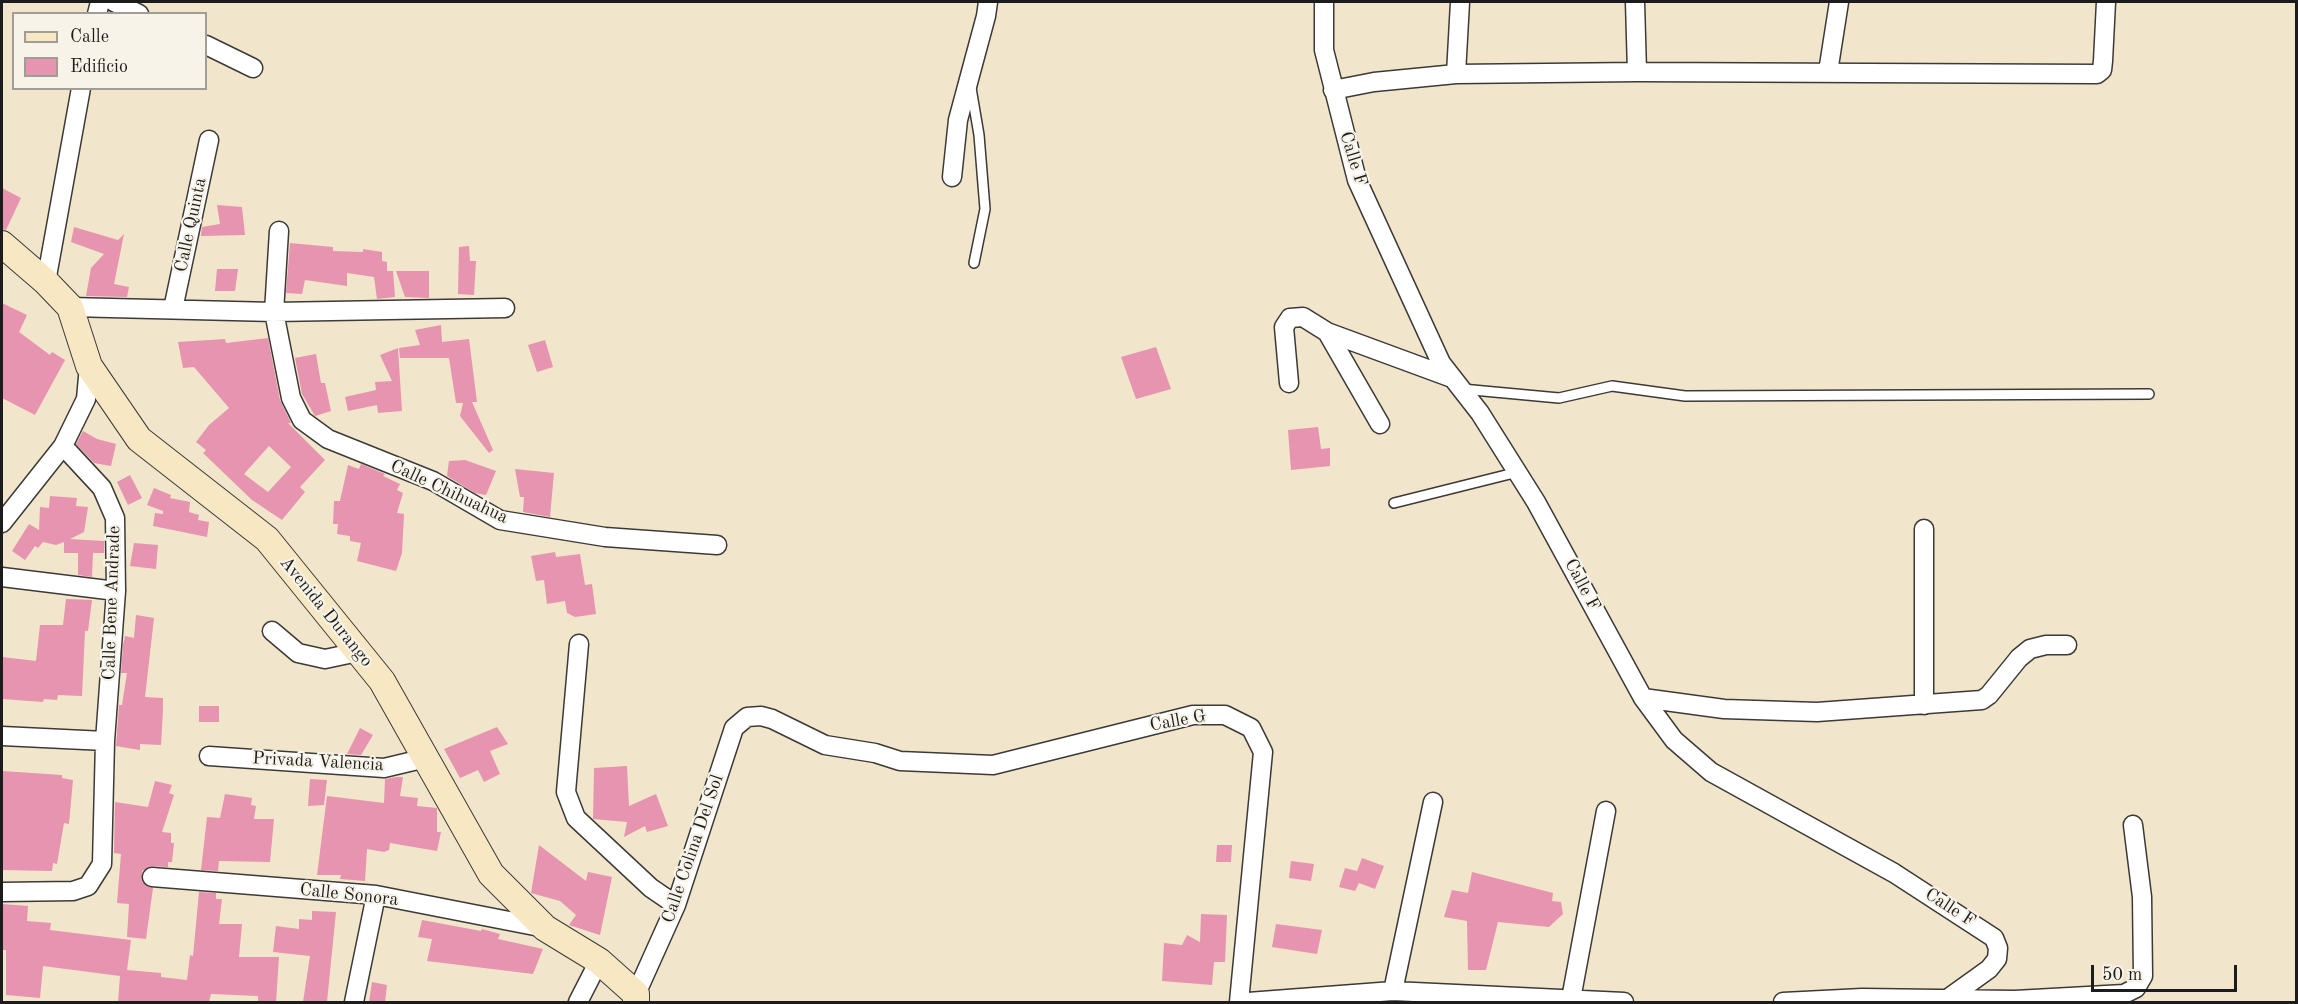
<!DOCTYPE html>
<style>
body{margin:0}
#map{position:relative;width:2298px;height:1004px;overflow:hidden;background:#f1e5cc;font-family:"Old Standard TT",serif}
canvas{display:block}
.frame{position:absolute;inset:0;border:3px solid #1c1c1c;pointer-events:none}
.legend{position:absolute;left:12px;top:12px;width:195px;height:78px;box-sizing:border-box;background:#f7f3e8;border:2px solid #9f9d96;margin:0;padding:8px 10px;list-style:none;font-size:18px;color:#1c1c1c}
.legend li{display:flex;align-items:center;gap:12px;height:30px}
.legend b{width:30px;border:2px solid #9f9d96}
.scale{position:absolute;left:2091px;top:965px;width:146px;height:27px;box-sizing:border-box;border:3px solid #1c1c1c;border-top:0;padding-left:8px;font-size:18px;line-height:21px;white-space:nowrap;color:#1c1c1c;-webkit-text-stroke:4px #f7f3e8;paint-order:stroke}
</style>
<div id="map">
<canvas width="2298" height="1004"></canvas>
<div class="frame"></div>
<ul class="legend">
<li><b style="height:8px;background:#f7e8c3"></b>Calle</li>
<li><b style="height:16px;background:#e694af"></b>Edificio</li>
</ul>
<div class="scale">50 m</div>
</div>
<script>
const ctx = document.querySelector('canvas').getContext('2d');
ctx.lineJoin = 'round';
function fill(path, color) {
  ctx.fillStyle = color;
  ctx.fill(path, 'evenodd');
}
function toPath(rows) {
  const path = new Path2D();
  for (const r of rows) {
    path.moveTo(r[0], r[1]);
    for (let i = 2; i < r.length; i += 2) path.lineTo(r[i], r[i + 1]);
  }
  return path;
}
function trace(path, color, width, dash) {
  ctx.strokeStyle = color;
  ctx.lineWidth = width;
  ctx.lineCap = dash ? 'butt' : 'round';
  ctx.setLineDash(dash || []);
  ctx.stroke(path);
}
function drawText(font, color, halo, rows, align = 'center') {
  ctx.font = font + ' "Old Standard TT",serif';
  ctx.lineWidth = 4.5;
  ctx.setLineDash([]);
  ctx.textBaseline = 'middle';
  ctx.strokeStyle = halo;
  ctx.fillStyle = color;
  for (const [text, x, y, turn = 0] of rows) {
    ctx.save();
    ctx.translate(x, y);
    ctx.rotate((+turn || 0) * Math.PI / 180);
    ctx.textAlign = isNaN(turn) ? turn : align;
    if (halo) ctx.strokeText(text, 0, 0);
    ctx.fillText(text, 0, 0);
    ctx.restore();
  }
}
const building = toPath([
 [2,188,21,198,6,230,2,229],
 [217,205,242,207,245,235,201,236,202,227,220,224],
 [74,227,118,240,124,234,114,284,129,287,127,297,86,296,91,268,104,254,71,242],
 [290,243,333,247,333,251,363,252,363,249,382,252,382,261,387,262,387,271,393,271,395,297,377,299,374,277,347,273,347,286,305,280,302,294,286,293],
 [469,246,470,261,476,261,474,295,458,294,459,247],
 [217,269,238,269,235,291,215,291],
 [396,271,429,271,429,298,405,297],
 [2,303,27,315,19,332,50,355,52,352,65,360,35,415,2,398],
 [441,325,442,342,469,339,477,402,472,402,493,450,489,453,460,416,463,403,456,403,449,358,400,358,399,348,420,345,415,330],
 [268,338,280,400,291,423,288,423,325,460,300,487,305,492,282,520,252,500,203,453,206,450,196,442,209,425,229,408,194,367,183,368,178,342,225,339,226,343],
 [269,446,291,467,268,492,244,474],
 [545,340,553,367,537,372,528,345],
 [1156,347,1171,389,1136,399,1121,357],
 [398,348,402,411,378,413,377,405,348,411,345,397,376,390,375,382,392,381,380,355],
 [316,354,321,383,325,383,331,411,315,416,302,394,295,358],
 [1318,427,1321,449,1330,448,1330,466,1291,470,1288,430],
 [83,431,97,439,116,444,111,466,94,463,76,444],
 [465,460,496,471,486,495,475,493,447,476,449,461],
 [361,464,385,474,383,476,400,484,397,490,403,493,397,513,404,514,402,553,396,571,357,561,361,543,350,541,350,536,337,534,338,524,333,524,334,501,340,501,348,465,359,469],
 [515,469,554,473,550,517,523,512,524,497,520,497],
 [130,475,142,498,128,505,117,482],
 [154,488,171,495,170,498,190,502,189,512,199,515,198,520,209,522,207,537,153,526,155,513,163,514,163,511,147,505],
 [50,496,77,498,76,506,88,507,84,532,70,539,104,541,104,553,93,553,92,577,78,575,78,553,64,553,64,542,56,545,43,542,38,548,35,546,25,560,12,551,29,524,39,530,40,507,49,508],
 [134,543,158,545,156,569,130,566],
 [555,552,556,557,580,554,585,585,592,584,596,614,575,617,567,613,565,601,547,604,544,580,536,581,531,556],
 [66,599,92,600,88,631,85,631,82,696,58,695,57,700,44,699,43,702,2,699,2,657,36,661,40,625,63,625],
 [136,615,154,618,145,697,163,698,163,710,161,745,140,744,140,750,116,746,119,705,122,705,127,673,121,673,123,645,125,636,134,638],
 [199,706,219,706,219,722,199,722],
 [497,727,508,744,490,751,500,774,484,782,478,770,460,778,444,749],
 [360,728,373,735,361,755,347,754],
 [627,766,629,806,656,794,668,826,647,832,645,826,624,837,627,822,593,819,594,768],
 [2,771,62,775,62,778,73,780,69,824,64,823,57,864,53,863,52,871,2,870],
 [397,777,403,777,400,796,418,798,417,806,437,808,437,832,441,832,437,851,390,843,389,850,384,852,367,849,365,881,340,879,341,875,317,875,327,796,384,803,385,779],
 [310,779,327,780,324,805,308,806],
 [155,781,172,785,169,793,174,795,162,832,171,833,171,843,174,843,172,862,168,862,168,867,152,866,142,871,142,882,153,888,146,939,127,937,129,904,117,903,121,854,114,853,115,802,148,807],
 [225,794,252,798,251,805,256,806,254,819,274,819,270,862,219,861,218,871,201,870,207,817,220,818],
 [539,845,586,881,588,872,612,877,600,935,569,925,576,915,560,901,531,893],
 [1217,845,1232,845,1231,862,1216,862],
 [1362,858,1384,866,1375,889,1359,883,1355,891,1339,887,1345,868,1357,871],
 [1291,861,1314,864,1311,881,1289,878],
 [1472,872,1553,893,1552,901,1561,902,1563,914,1549,927,1498,922,1486,970,1468,970,1467,921,1444,917,1452,890,1468,893],
 [199,892,216,893,216,899,222,899,219,924,242,924,239,957,279,957,276,1002,258,1002,258,996,211,994,209,1002,118,1002,120,976,43,966,40,998,6,995,6,950,2,950,2,904,28,906,27,921,51,923,50,930,131,940,127,970,161,973,161,977,187,980,190,955,193,956],
 [312,911,336,912,327,1002,303,1002,310,956,273,952,276,926,299,929,299,919,312,920],
 [1201,914,1227,915,1225,962,1214,962,1212,985,1162,981,1164,943,1182,945,1187,935,1200,942],
 [422,920,481,931,482,929,500,934,498,939,543,949,533,974,427,961,432,939,418,937],
 [1276,924,1322,930,1317,954,1272,947],
 [372,982,387,985,385,1002,369,1002]
]);
const lane = toPath([
 [971,88,979,135,985,209,974,263],
 [1462,389,1559,398,1612,386,1685,396,2149,394],
 [1394,503,1518,472]
]);
const street = toPath([
 [114,2,139,14],
 [1324,2,1324,50,1357,180,1441,363,1480,413,1536,502,1643,698,1674,740,1711,772,1894,873,1994,938,1998,948,1997,959,1989,969,1943,1002],
 [1635,2,1637,72],
 [97,14,100,2],
 [206,45,253,68],
 [1828,72,1839,2],
 [1456,74,1460,2],
 [1333,90,1374,82,1456,74,1637,72,2097,74,2102,70,2103,61,2106,2],
 [952,177,958,120,986,16,988,2],
 [279,231,274,312,291,398,302,420,328,439,433,481,500,520,605,537,717,545],
 [46,282,81,88],
 [70,307,274,312,505,308],
 [173,309,209,140],
 [1327,332,1380,424],
 [1289,383,1284,327,1290,318,1303,317,1327,332,1452,378],
 [2,523,63,446,86,399,89,366],
 [1924,529,1924,705],
 [2,577,116,591],
 [272,631,298,653,325,659,358,652],
 [579,644,566,792,576,818,651,888,676,905],
 [1643,698,1724,709,1817,712,1982,700,1989,695,2019,658,2030,649,2046,645,2067,645],
 [2,736,105,741],
 [209,756,384,768,426,758],
 [152,877,376,895,545,928],
 [2,892,73,891,88,886,102,864,105,741,116,591,115,518,102,488,63,446],
 [1393,991,1433,802],
 [636,994,676,905,734,728,747,717,761,716,772,719,825,745,875,753,900,761,993,765,1193,715,1225,715,1251,728,1263,752,1239,1002],
 [1571,999,1606,811],
 [354,1002,376,895],
 [578,1002,599,961],
 [1248,1002,1393,991,1624,1002],
 [1783,1002,1862,998,2015,1000,2124,994,2136,988,2143,976,2142,897,2133,825]
]);
const secondary = toPath([
 [2,244,46,282,70,307,89,366,139,439,267,539,382,681,491,874,545,928,599,961,636,994,636,1002]
]);
const streetNames = [
 ["Calle F",1353,159,73],
 ["Calle Quinta",191,225,-78],
 ["Calle Chihuahua",449,492,25],
 ["Calle F",1582,585,62],
 ["Calle Bene Andrade",112,603,-88],
 ["Avenida Durango",326,612,51],
 ["Calle G",1178,721,-10],
 ["Privada Valencia",318,762,3],
 ["Calle Colina Del Sol",693,849,-71],
 ["Calle Sonora",349,895,6],
 ["Calle F",1950,908,33]
];
fill(building, '#e694af');
trace(lane, '#3c3a36', 12);
trace(street, '#3c3a36', 21);
trace(secondary, '#3c3a36', 28);
trace(lane, '#fff', 9);
trace(street, '#fff', 18);
trace(secondary, '#f7e8c3', 26);
drawText('18px', '#1c1c1c', '#f7f3e8', streetNames);
</script>
